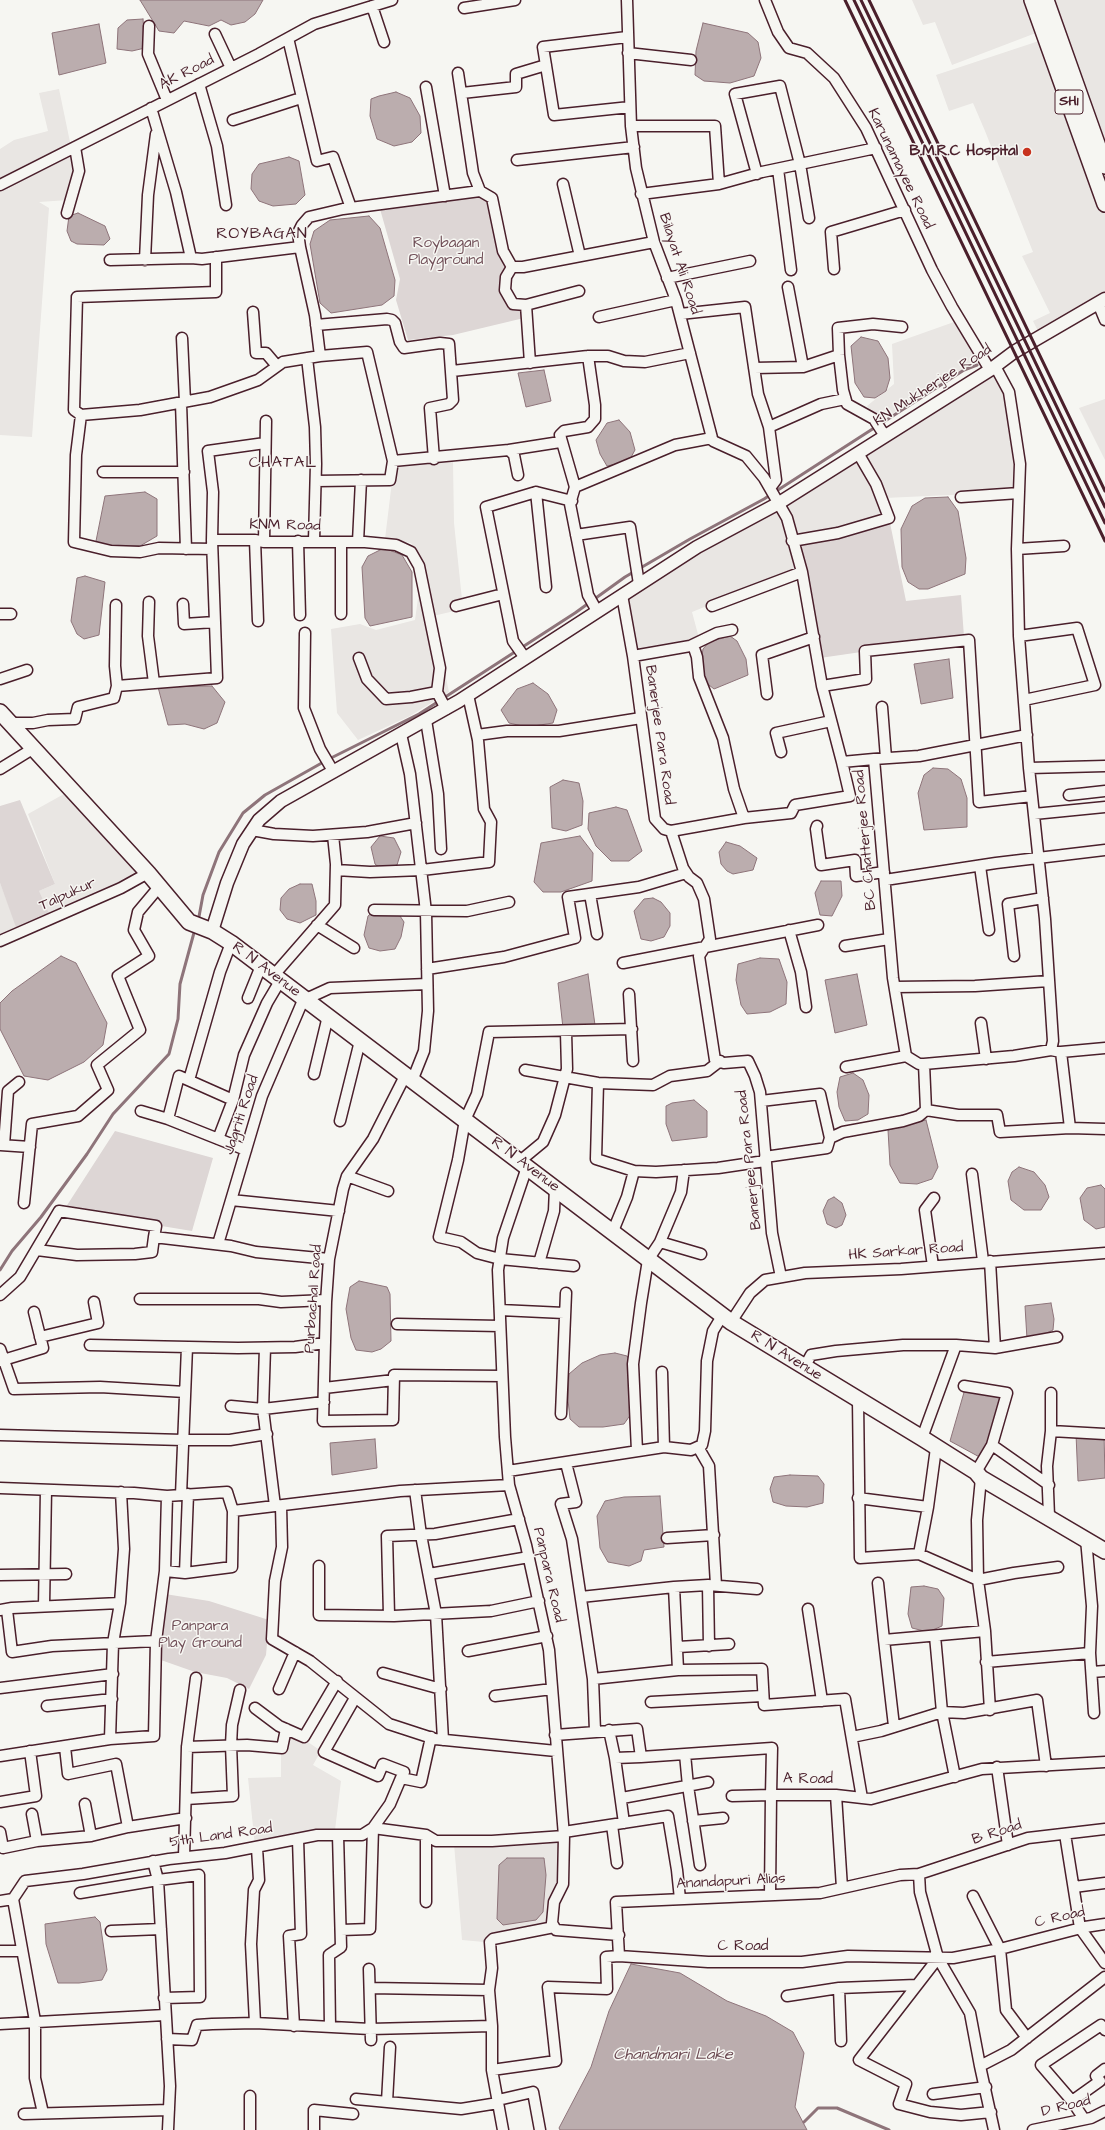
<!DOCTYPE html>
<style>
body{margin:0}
canvas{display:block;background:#f6f6f2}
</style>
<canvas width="1105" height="2130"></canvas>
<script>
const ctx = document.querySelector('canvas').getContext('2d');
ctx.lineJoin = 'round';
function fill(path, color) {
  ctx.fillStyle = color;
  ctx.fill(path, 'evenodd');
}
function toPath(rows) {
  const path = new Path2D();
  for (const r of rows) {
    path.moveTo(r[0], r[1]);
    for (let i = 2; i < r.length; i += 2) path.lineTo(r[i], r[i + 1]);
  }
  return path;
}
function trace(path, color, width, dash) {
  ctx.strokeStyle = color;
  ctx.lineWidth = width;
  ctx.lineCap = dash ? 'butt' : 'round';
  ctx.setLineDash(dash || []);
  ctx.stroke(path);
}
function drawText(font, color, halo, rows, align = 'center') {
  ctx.font = font + ' "Architects Daughter",sans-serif';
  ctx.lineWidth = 3;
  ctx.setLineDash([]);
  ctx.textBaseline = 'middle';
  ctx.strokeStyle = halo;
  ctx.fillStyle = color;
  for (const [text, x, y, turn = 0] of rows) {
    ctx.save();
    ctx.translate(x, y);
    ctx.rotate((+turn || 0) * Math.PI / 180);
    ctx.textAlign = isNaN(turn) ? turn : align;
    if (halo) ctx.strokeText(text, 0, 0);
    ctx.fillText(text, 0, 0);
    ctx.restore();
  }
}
const built = toPath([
 [912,0,1039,0,1049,28,952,65,935,22,923,25],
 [1050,0,1105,0,1105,160],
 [1051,37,1105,184,1105,294,1039,333,1033,321,1050,313,1022,256,1033,252,985,131,973,103,949,111,936,75],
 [59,89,76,171,68,200,39,202,49,208,32,437,0,435,0,149,14,140,48,131,39,93],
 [954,322,980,359,879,422,867,406,894,384,892,344],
 [995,372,1004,392,1011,417,1017,464,1015,489,971,494,885,498,861,454],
 [1105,399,1105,460,1079,408],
 [857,458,874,487,886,517,796,538,784,505],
 [453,462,454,523,463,609,433,616,449,692,410,716,358,740,337,713,331,629,360,624,376,630,415,620,423,562,411,543,385,539,394,465],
 [778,509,789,540,795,570,692,612,699,638,687,643,636,651,625,597,722,537],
 [64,794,138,872,102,894,0,938,0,883,18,930,39,891,55,884,28,814],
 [289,1734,305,1740,321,1751,313,1765,341,1781,335,1830,316,1832,255,1846,248,1778,281,1777,281,1754],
 [559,1840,560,1883,548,1924,490,1935,484,1942,462,1940,454,1844]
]);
const green = toPath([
 [480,195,489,202,509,269,502,280,522,309,524,318,453,335,408,340,396,300,400,279,380,209],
 [890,523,906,601,961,595,964,637,820,658,796,543],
 [20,800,55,884,39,891,50,916,17,930,0,883,0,806],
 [115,1131,213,1158,192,1231,64,1210],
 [165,1594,209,1601,269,1620,266,1655,249,1689,227,1678,195,1672,158,1659]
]);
const water = toPath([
 [140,0,263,0,255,14,245,22,231,25,221,20,209,26,184,21,174,33,159,31,140,0],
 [143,19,145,48,132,51,117,49,118,28,127,20,143,19],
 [703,23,748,33,758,42,761,58,754,76,730,83,704,81,695,75,696,51,703,23],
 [99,24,106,63,59,75,52,33,99,24],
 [396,92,410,98,420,116,421,133,412,142,394,146,377,139,370,116,371,99,379,96,396,92],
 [289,157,299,161,305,195,296,204,273,206,259,201,251,189,252,174,259,164,289,157],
 [78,213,105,226,110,239,104,245,77,244,71,241,67,231,69,216,78,213],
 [369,216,380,228,395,280,394,296,382,305,331,313,320,303,310,244,314,231,330,220,369,216],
 [861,337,878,341,888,358,890,378,886,391,875,398,864,397,855,383,851,346,861,337],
 [544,370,551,401,526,407,518,373,544,370],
 [619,420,630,432,635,450,629,461,607,466,600,454,596,440,607,423,619,420],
 [145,492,157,499,157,536,140,546,102,546,96,541,105,496,145,492],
 [948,497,958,511,966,558,965,574,928,589,919,589,908,582,902,567,901,529,912,506,925,498,948,497],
 [384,548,402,555,412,572,412,617,370,626,365,618,362,567,368,556,384,548],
 [85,576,105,582,99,635,84,639,77,634,71,621,77,578,85,576],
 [730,636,737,641,746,659,748,675,714,689,704,681,701,661,703,649,709,642,730,636],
 [949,659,953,698,921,704,914,664,949,659],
 [533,683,548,694,557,710,553,723,527,727,509,723,501,710,517,689,533,683],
 [212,686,225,702,217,723,204,729,185,724,168,725,158,687,212,686],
 [933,768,948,769,961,779,967,798,967,827,924,830,918,793,924,775,933,768],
 [563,780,579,783,583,801,582,825,566,831,552,828,550,787,563,780],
 [616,807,627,810,642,851,629,861,611,861,596,846,588,829,589,813,616,807],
 [380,836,394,838,401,852,397,865,381,869,375,864,371,847,380,836],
 [580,836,593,853,592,881,561,892,543,892,534,882,541,843,580,836],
 [726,842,740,846,757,858,753,870,733,874,727,871,721,864,719,852,726,842],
 [821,881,841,881,842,896,832,916,820,915,815,893,821,881],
 [300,884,312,884,316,901,316,915,300,923,287,919,280,910,281,898,289,889,300,884],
 [653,898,661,902,670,913,670,926,664,937,651,941,641,939,634,911,644,899,653,898],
 [396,910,404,922,401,937,395,949,380,951,369,948,364,935,368,916,374,911,396,910],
 [61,956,76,963,107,1023,103,1045,84,1062,48,1080,24,1076,0,1029,0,1003,12,991,61,956],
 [760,958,779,959,787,982,786,1004,770,1012,747,1014,741,1005,736,980,738,964,760,958],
 [588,974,595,1025,563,1028,558,983,588,974],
 [857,974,867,1025,835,1033,825,980,857,974],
 [853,1073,863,1080,869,1095,868,1114,858,1120,845,1121,839,1107,837,1092,840,1077,853,1073],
 [694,1100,707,1111,707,1137,672,1141,666,1124,666,1106,672,1103,694,1100],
 [926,1120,938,1167,932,1179,917,1184,900,1183,890,1165,888,1130,926,1120],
 [1019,1167,1034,1172,1045,1185,1049,1197,1041,1210,1024,1210,1011,1200,1008,1181,1012,1172,1019,1167],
 [1101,1185,1105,1189,1105,1227,1096,1229,1084,1220,1080,1198,1087,1188,1101,1185],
 [834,1197,842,1203,846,1215,842,1225,836,1228,827,1224,823,1211,828,1200,834,1197],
 [359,1281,387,1287,390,1294,391,1341,381,1349,372,1352,356,1350,351,1338,346,1309,350,1287,359,1281],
 [1051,1303,1054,1319,1053,1330,1041,1336,1027,1339,1025,1306,1051,1303],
 [615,1353,627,1356,630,1361,631,1414,624,1424,603,1427,579,1427,570,1419,568,1400,569,1374,582,1363,600,1355,615,1353],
 [965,1389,1003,1391,985,1460,950,1441,965,1389],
 [1104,1433,1105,1478,1078,1481,1076,1434,1104,1433],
 [375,1439,377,1468,332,1475,330,1443,375,1439],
 [790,1475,818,1476,824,1484,823,1503,807,1507,786,1506,773,1502,770,1489,774,1477,790,1475],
 [660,1496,664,1547,644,1550,641,1561,629,1566,608,1562,600,1548,597,1516,605,1501,624,1497,660,1496],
 [924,1586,938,1589,944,1598,942,1626,928,1632,912,1628,908,1614,911,1587,924,1586],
 [507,1858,544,1858,546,1875,543,1912,536,1920,503,1925,497,1919,499,1865,507,1858],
 [95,1917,100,1922,107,1970,102,1980,79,1983,58,1983,46,1944,45,1924,95,1917],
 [631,1964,680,1973,727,2001,766,2016,793,2032,804,2053,795,2107,807,2130,560,2130,559,2128,591,2067,609,2011,631,1964]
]);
const stream = toPath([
 [198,922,203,895,219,852,243,813,265,795,327,760,419,714,575,613,625,577,690,539,764,499,964,370,977,365],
 [0,1270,12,1251,41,1217,87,1154,113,1114,169,1054,178,1019,180,984,195,929],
 [804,2122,818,2108,837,2108,889,2130]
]);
const minor = toPath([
 [627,0,631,126,636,168,654,242,676,300,712,438,713,441,746,456,764,478,787,518,802,572,822,686,842,762,874,759,893,978,906,1056,919,1064,924,1064,926,1110],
 [765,0,778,32,789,48,807,53,834,78,866,128,932,270,952,307,990,370],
 [372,6,384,42],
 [464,8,515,0],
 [149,26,148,54,167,100],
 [215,34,231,68],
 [627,37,543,47,554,115,630,107],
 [288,38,317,161,333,157,351,208],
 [628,53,691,60],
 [458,73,473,173,480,191],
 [199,84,217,146,226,205],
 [426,87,445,196],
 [462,93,516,87,516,74,546,65],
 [151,108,176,192,191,258,202,259,300,247,298,233,302,225,309,217,343,209,480,191,492,198,503,251,512,267,523,267,654,242],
 [233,120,301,98],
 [631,126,715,126,719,184],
 [517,160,634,147],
 [778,169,791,270],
 [757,174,735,94,780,86,800,164,809,218],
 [563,184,580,256],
 [0,185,259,54,314,24,392,0],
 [641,194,719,184,762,172,876,148],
 [67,213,79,171,75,147],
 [216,257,216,292,77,297,74,410,81,415,140,410,210,397,258,380,283,362,320,356,315,315,300,247],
 [110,260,191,258],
 [145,260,148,195,156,134],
 [512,267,506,277,505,290,513,304,526,305],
 [834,269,831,232,905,210],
 [667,278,750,261],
 [788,287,803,367],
 [1098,303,1105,320],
 [253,312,256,353,266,353,277,366],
 [680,314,745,307,758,394,769,427,776,480,770,488],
 [599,317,676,300],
 [316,325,387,319,392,320,395,323,400,342,404,348,440,343,449,344,453,400,449,404,430,408,434,459],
 [182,338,185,402],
 [307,358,315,427,316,464,314,541],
 [530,363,526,305,579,291],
 [995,366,1009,392,1020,464,1017,549,1019,636,1029,768,1045,919,1053,1041,1051,1050],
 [754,368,803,367,839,355],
 [452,371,588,356,608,356,624,361,645,362,690,353],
 [181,403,186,549],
 [81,415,76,455,74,542,111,551,140,552,159,548,212,549],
 [769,427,821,404,845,399],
 [885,436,874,419,847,404,843,390,839,355,838,328,873,324,902,327],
 [509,450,560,442],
 [393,461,509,450,514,455,518,475],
 [103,472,184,472],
 [316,481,390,480,393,461,367,352,320,356],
 [575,487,560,435,564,431,588,427,595,419,595,405,588,356],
 [536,492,546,587],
 [961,497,1019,493],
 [576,535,630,527,639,584],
 [212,540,255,540,264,542,365,542,396,545,411,552,419,566,440,668,437,692,446,709],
 [255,540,258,621],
 [298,541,300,615],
 [792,541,838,533,889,518,876,484,858,453],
 [264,542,266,421],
 [358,542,361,480],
 [1017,549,1064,546],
 [622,595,633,656,655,819,664,829,671,831,683,868,689,877,697,883,704,899,710,939,699,956,715,1060,724,1063,748,1061,755,1076,760,1092,772,1233,781,1277],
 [149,602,148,636,154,683],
 [183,604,184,624,215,622],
 [116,605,115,666,117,686],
 [456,606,503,594],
 [712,606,802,572],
 [597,611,588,595,570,504,575,487,675,445,712,438],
 [0,614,11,614],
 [341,614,341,542],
 [305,633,304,708,320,749,333,771],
 [1019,636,1077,628,1095,685,1024,700],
 [693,645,697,657,699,677,723,738,734,789,744,818],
 [633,656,690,646,717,633,732,630],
 [359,658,367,679,386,699,411,697,437,692],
 [525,658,513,641,486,507,536,492,572,501],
 [0,679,27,670],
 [822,686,866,679,865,651,969,640,979,802,1032,796],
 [767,694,762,655,814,637],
 [882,707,886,758],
 [426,720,438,794,441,849],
 [11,723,33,723,48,720,75,719,78,707,114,698,117,686,217,678,212,540,213,492,208,451,265,443],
 [401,734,410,774,426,912,428,1011,424,1051,412,1081],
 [477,735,507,731,559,731,641,718],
 [781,752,776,733,831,721],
 [874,759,919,756,1027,735],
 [1029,768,1105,766],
 [0,769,34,748],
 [1069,795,1105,791],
 [1034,814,1105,807],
 [817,826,816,829,821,865,855,860,856,876,884,872],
 [252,830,274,834,313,836,367,832,416,823],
 [671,831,744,818,791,813,795,805,850,796,842,762],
 [980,866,989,930],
 [336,870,370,872,422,870,489,862,491,822,484,809,478,740,468,695],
 [885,880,996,863,1105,850],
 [590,894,597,934],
 [374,910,467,911,509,902],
 [317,925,354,948],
 [789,930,801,972,806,1007],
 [0,941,121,888,148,873],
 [845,946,889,939],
 [1014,956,1008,904,1043,898],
 [623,963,818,925],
 [427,969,504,957,575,938,568,897,639,887,686,873],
 [274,975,335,905,336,864,333,835],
 [895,987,975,986,1049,981],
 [629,994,633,1061],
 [248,998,261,966],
 [306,999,330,988,427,984],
 [981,1023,986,1059],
 [1061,1052,1105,1048],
 [924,1064,1014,1056,1051,1050,1061,1052,1070,1128,1105,1129],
 [846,1067,906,1056],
 [525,1070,598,1083,653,1085,670,1076,707,1071,720,1061],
 [314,1074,328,1016],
 [405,1076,373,1139,347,1176,343,1189,329,1259,326,1302,323,1421,393,1420,394,1375,502,1376],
 [189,1080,220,972,231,943],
 [598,1083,596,1159,634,1171,656,1172,718,1168,765,1161],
 [761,1101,820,1094,830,1138],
 [141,1111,168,1119,246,1150],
 [168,1119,179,1076,233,1100],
 [340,1121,360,1041],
 [218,1139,233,1100,244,1055,267,1003,280,981],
 [0,1145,30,1147],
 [4,1145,8,1091,19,1082],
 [765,1157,827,1148,830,1138,843,1132,903,1121,919,1116,926,1110,958,1115,997,1115,1000,1132,1070,1128],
 [520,1161,543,1142,555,1115,567,1069,566,1032],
 [527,1167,503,1238,498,1270,505,1437,509,1485,526,1545,549,1650,564,1836,563,1884,554,1902,552,1923,556,1930,619,1935],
 [972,1174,983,1261],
 [347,1176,388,1191],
 [231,1200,339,1211],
 [24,1203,32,1124,78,1116,108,1090,97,1065,140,1030,118,976,149,956,134,930,138,912,159,887],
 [613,1231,627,1197,634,1171],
 [660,1242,701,1254],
 [218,1244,262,1096,304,998],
 [37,1250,77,1255,135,1254,152,1252,154,1237],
 [990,1261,995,1348],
 [539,1263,554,1211,555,1188],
 [574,1266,500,1259,477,1253,461,1242,439,1237,458,1160,465,1120,477,1094,489,1032,632,1029],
 [933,1266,925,1210,934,1198],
 [0,1295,20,1277,59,1211,156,1226,154,1237,231,1246,256,1252,329,1259],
 [140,1299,259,1299,281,1302,326,1300],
 [500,1310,564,1313],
 [731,1322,750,1293,765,1280,805,1273,901,1269,1105,1253],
 [397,1324,500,1326],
 [40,1337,98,1323,94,1302],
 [90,1345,238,1348,295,1347,325,1343],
 [265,1348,263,1409,275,1506],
 [0,1349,14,1389,100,1387,185,1392],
 [0,1361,43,1348,34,1312],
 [804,1368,811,1355,836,1351,903,1345,956,1345,995,1348,1057,1337],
 [662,1372,664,1447],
 [964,1386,1007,1393,992,1445,976,1472],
 [324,1388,394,1380],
 [858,1400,860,1558,919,1554,978,1580,1014,1573,1058,1567],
 [231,1406,263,1409,324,1402],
 [561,1414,566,1293],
 [1051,1431,1105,1434],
 [0,1435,183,1440,230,1440,267,1434],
 [922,1438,956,1345],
 [992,1445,1049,1485],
 [698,1447,709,1466,716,1585],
 [637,1451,633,1364,641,1303,648,1260,660,1242,676,1204,681,1192,684,1170],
 [566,1463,576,1502,561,1504,572,1539,593,1679],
 [508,1471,664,1447,691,1450,702,1445,705,1431,707,1361,713,1331,722,1316],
 [981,1478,977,1520,978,1580,985,1631,990,1710],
 [0,1488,134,1493,167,1496,227,1492,233,1511,400,1491,509,1485],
 [415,1490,421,1535,436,1614,443,1740],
 [181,1495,187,1347],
 [858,1498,928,1507],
 [281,1506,282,1547,275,1581,272,1639,310,1661,389,1724,435,1739,556,1751],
 [1049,1516,1047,1466,1051,1431,1051,1393],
 [667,1538,714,1535],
 [1086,1539,1092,1606,1090,1653,1094,1713],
 [919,1554,928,1507,936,1448],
 [319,1566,319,1615,394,1616,491,1611,539,1601],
 [165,1571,185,1573,232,1567,233,1511],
 [185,1573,188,1494],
 [429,1574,529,1557],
 [0,1575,66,1574],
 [878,1583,884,1640,985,1631],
 [708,1585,709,1646],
 [674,1587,678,1670],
 [581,1597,674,1587,708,1585,757,1589],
 [44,1606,46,1490],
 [808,1609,822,1701],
 [0,1610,12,1608,120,1603,124,1549,121,1492],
 [7,1610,12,1652,52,1646,156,1641],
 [389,1615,387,1536,435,1534,519,1519],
 [935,1636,942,1712,955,1777],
 [884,1640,894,1726],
 [678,1647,729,1644],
 [468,1651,547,1636],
 [986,1662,1090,1653],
 [1092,1672,1105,1671],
 [383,1673,441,1689],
 [0,1688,113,1674],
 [279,1689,295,1652],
 [495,1696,552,1689],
 [355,1698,324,1752,378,1776,383,1764,404,1772,401,1778],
 [651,1702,762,1696],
 [47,1706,112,1699],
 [255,1708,279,1726,304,1737,337,1681],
 [609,1730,615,1758,641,1757],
 [595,1731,593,1679,678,1670,762,1669,764,1705,845,1699,862,1798],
 [555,1735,637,1729,641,1757,772,1748,771,1795,836,1795,871,1799,982,1769,1105,1762],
 [852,1737,881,1731,942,1712,964,1713,1037,1700,1046,1766],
 [110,1739,113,1643,120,1603],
 [65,1747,68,1774,116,1764,128,1827],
 [187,1747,247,1745,282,1748,286,1729],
 [685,1754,688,1786,700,1865],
 [0,1756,110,1739,154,1736,156,1641,165,1571,167,1496],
 [615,1758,624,1823],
 [997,1767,1008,1845],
 [836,1795,842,1888],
 [732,1796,771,1795,770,1895],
 [622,1798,708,1782],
 [186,1799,233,1796,231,1745,232,1725,240,1690],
 [0,1802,36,1796,30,1751],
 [85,1804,91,1836],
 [32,1814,37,1841],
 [693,1821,723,1818],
 [612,1825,617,1863],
 [0,1832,3,1848,37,1841,91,1836,128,1827,186,1818],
 [564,1832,668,1816,677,1870,680,1899],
 [1065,1834,1080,1928,1105,1963],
 [184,1857,187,1747,196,1678],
 [153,1861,158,1880,170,2086,168,2130],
 [919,1874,920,1892,938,1958,970,2013,980,2066,1011,2050,1105,1977],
 [1074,1887,1105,1883],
 [80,1893,158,1880,199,1875,200,1997,164,1998],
 [973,1896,1000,1949,1006,2010,1027,2038],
 [0,1901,13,1899],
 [426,1902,426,1835],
 [341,1930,370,1929,373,1828,390,1804,401,1778,421,1782,431,1737],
 [111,1931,161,1929],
 [0,1951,22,1951],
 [619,1956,616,1902,820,1893,900,1875,919,1874,1028,1838,1105,1829],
 [938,1958,859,2060,906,2084,899,2104,930,2112,961,2115,991,2112],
 [369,1969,371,2040],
 [370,1988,489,1990],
 [839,1988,841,2041],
 [787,1996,839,1988,916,1985],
 [255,2023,251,1944,254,1890,259,1880,257,1848],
 [0,2024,165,2015],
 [294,2026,289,1936,301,1934,298,1839],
 [330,2027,329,1955,341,1947,338,1835],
 [167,2039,192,2040,197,2025,212,2024,255,2023,370,2029,492,2026],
 [980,2066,994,2130],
 [492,2070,556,2061,548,1987,607,1989,606,1957,619,1956,708,1962,802,1962,848,1956,953,1958,1000,1949,1085,1927,1105,1924],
 [933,2094,986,2087],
 [250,2096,250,2130],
 [356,2099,461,2109,498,2103],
 [498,2100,533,2092,540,2130],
 [1072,2101,1100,2081,1096,2076,1105,2069],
 [387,2102,390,2047],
 [43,2113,35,2078,35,2021,13,1899,25,1881,83,1874,169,1859,225,1853,317,1835,362,1835,373,1828,426,1835,436,1841,492,1841,564,1836],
 [24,2114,169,2110],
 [1084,2119,1072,2101,1041,2065,1101,2025,1105,2030],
 [314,2130,314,2110,353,2114],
 [503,2130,492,2070,492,2026,489,1990,492,1968,490,1942,493,1939,554,1927],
 [1033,2130,1091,2118,1105,2111]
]);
const tertiary = toPath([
 [212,931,227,883,243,844,259,820,281,801,459,701,697,547,779,503,990,370,1014,352,1105,299]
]);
const primary = toPath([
 [1032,0,1105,204],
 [1046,0,1105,166],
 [0,712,148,873,189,922,212,931,231,943,731,1322,922,1438,976,1472,981,1478,1105,1551]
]);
const rail = toPath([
 [845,0,1105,541],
 [854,0,1105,523],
 [861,0,1105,507],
 [869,0,1105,491]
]);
const markers = [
 [1027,152,5,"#c8321e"]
];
const shields = [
 [1069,102,28]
];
const shieldNames = [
 ["SH1",1069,102]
];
const streetNames = [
 ["AK Road",187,73,-27],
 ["Karunamayee Road",900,169,64],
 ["Bilayat Ali Road",679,264,72],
 ["KN Mukherjee Road",933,386,-33],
 ["KNM Road",285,526,1],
 ["Banerjee Para Road",659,735,82],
 ["BC Chatterjee Road",866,840,-95],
 ["Talpukur",68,895,-24],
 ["R N Avenue",266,970,37],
 ["Jagriti Road",242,1115,-72],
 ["Banerjee Para Road",750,1160,-96],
 ["R N Avenue",525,1165,37],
 ["HK Sarkar Road",906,1252,-4],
 ["Purbachal Road",314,1299,-86],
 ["R N Avenue",786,1356,32],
 ["Panpara Road",548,1575,77],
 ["A Road",808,1780],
 ["B Road",997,1833,-18],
 ["5th Land Road",221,1836,-8],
 ["Anandapuri Alias",731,1882,-3],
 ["C Road",1060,1918,-13],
 ["C Road",743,1947],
 ["D Road",1066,2107,-14]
];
const poiNames = [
 ["B.M.R.C Hospital",1018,152]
];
const parkNames = [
 ["Roybagan",446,244],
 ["Playground",446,261],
 ["Panpara",200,1627],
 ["Play Ground",200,1644]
];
const neighbourhoodNames = [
 ["ROYBAGAN",262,235],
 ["CHATAL",283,464]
];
const waterNames = [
 ["Chandmari Lake",673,2056]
];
fill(built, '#e9e6e3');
fill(green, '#ddd6d5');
fill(water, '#bbadae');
trace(water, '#8e747a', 1);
trace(stream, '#8e747a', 3);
trace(minor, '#4a1f2b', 13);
trace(tertiary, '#4a1f2b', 15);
trace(primary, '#4a1f2b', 18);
trace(minor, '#f6f6f2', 10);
trace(tertiary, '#f6f6f2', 12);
trace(primary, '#f6f6f2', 15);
trace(rail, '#4a1f2b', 3);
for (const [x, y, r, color] of markers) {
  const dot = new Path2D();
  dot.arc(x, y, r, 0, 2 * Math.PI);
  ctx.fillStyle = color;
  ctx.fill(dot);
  trace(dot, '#f6f6f2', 1.5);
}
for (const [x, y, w] of shields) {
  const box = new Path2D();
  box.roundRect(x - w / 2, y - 12, w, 24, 3);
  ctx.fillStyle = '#f6f6f2';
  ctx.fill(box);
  trace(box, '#4a1f2b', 1);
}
drawText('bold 14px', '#4a1f2b', null, shieldNames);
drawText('15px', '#4a1f2b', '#f6f6f2', streetNames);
drawText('bold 15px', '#4a1f2b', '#f6f6f2', poiNames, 'right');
drawText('15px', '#6f4d56', '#f6f6f2', parkNames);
ctx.letterSpacing = '1px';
drawText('16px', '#4a1f2b', '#f6f6f2', neighbourhoodNames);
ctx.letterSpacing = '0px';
drawText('italic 16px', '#6c4a52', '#f6f6f2', waterNames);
</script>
